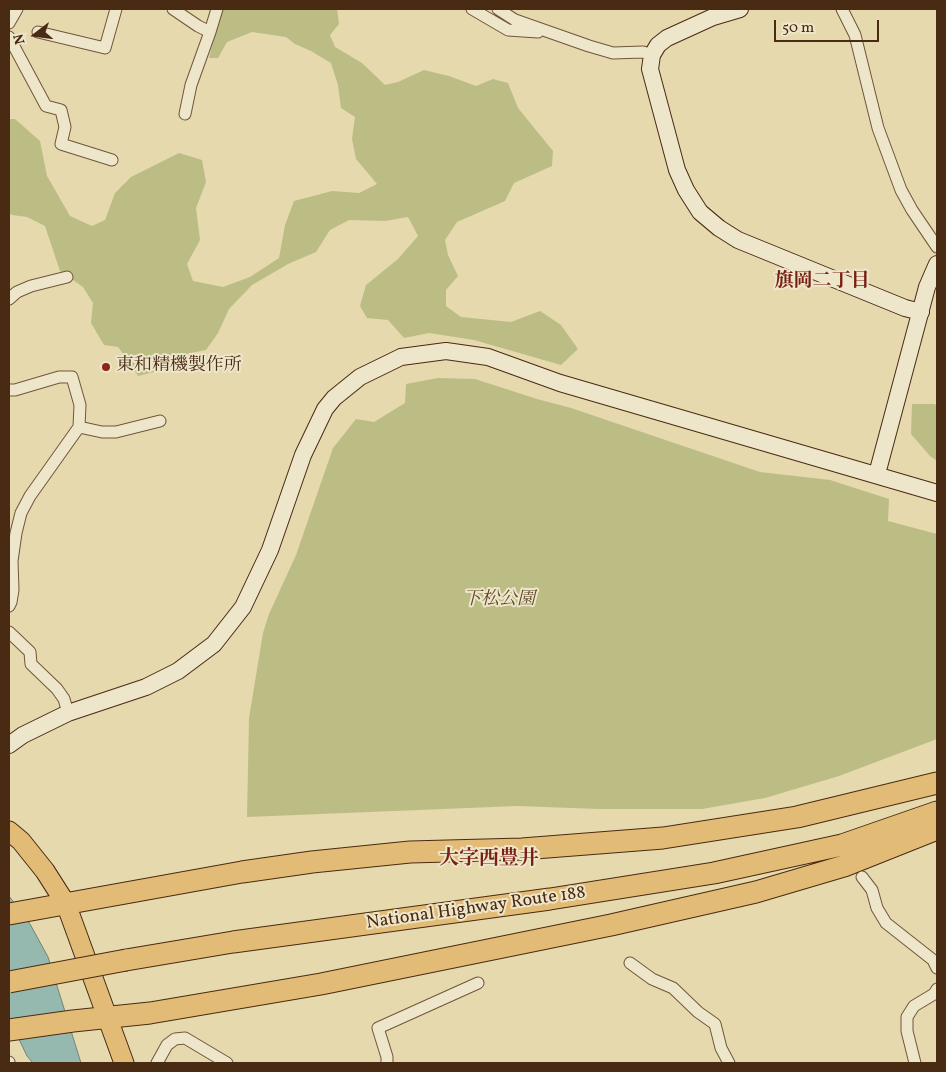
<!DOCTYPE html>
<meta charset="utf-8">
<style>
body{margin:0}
#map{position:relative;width:946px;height:1072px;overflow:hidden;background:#e5d9ad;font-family:Vollkorn,serif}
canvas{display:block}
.frame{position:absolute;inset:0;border:10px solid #492a13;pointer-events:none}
.north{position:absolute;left:10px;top:10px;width:50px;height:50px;-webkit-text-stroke:4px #eee6ca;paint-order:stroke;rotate:255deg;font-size:14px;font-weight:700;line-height:20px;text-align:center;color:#492a13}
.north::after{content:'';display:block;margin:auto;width:18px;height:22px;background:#492a13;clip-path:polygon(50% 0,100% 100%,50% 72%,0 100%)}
.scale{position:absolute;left:774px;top:20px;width:105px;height:22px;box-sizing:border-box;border:2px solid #492a13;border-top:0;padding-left:6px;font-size:15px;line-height:18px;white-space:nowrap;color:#492a13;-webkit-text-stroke:4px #eee6ca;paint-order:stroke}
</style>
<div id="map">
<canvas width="946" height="1072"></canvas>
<div class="frame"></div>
<div class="north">N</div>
<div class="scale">50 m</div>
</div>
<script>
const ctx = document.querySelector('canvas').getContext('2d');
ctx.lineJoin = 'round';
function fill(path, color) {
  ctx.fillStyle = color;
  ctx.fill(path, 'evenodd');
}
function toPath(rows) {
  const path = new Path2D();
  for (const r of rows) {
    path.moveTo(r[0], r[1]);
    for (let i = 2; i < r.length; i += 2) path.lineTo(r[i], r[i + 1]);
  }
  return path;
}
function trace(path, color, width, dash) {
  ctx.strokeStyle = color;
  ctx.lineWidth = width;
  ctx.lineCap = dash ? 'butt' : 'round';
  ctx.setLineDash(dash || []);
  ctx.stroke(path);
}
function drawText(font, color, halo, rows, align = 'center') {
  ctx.font = font + ' Vollkorn,"Noto Serif JP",serif';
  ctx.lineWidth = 4;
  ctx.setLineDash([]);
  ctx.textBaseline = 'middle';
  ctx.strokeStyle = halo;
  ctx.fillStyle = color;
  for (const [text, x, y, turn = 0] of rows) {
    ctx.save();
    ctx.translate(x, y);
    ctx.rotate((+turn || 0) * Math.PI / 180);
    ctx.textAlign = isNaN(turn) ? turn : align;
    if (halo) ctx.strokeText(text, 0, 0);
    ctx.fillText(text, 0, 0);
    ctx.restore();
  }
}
const green = toPath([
 [213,9,337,9,339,24,330,35,335,47,362,63,385,85,398,82,424,70,449,76,476,86,493,79,508,83,518,108,553,151,552,166,514,183,505,201,457,222,445,240,448,255,458,276,446,290,446,306,461,317,511,322,540,311,561,325,578,349,561,365,474,340,429,333,404,338,388,320,367,318,360,306,366,285,398,259,418,236,408,217,385,221,349,220,330,230,316,252,288,264,252,285,229,309,218,333,206,350,176,356,158,371,138,376,128,360,118,347,104,345,91,323,93,303,83,287,60,271,45,226,27,217,12,215,9,213,9,119,15,119,40,141,47,176,70,216,92,226,105,220,115,193,131,177,179,153,202,160,206,182,196,208,200,240,187,264,193,281,223,287,250,277,279,258,285,225,294,201,332,191,359,193,377,184,356,159,352,139,355,117,341,108,338,85,331,63,311,51,295,44,286,37,252,32,227,42,218,58,209,58,216,28],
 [438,378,475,379,537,399,571,408,760,472,830,480,889,499,888,521,937,534,937,739,839,776,765,798,702,809,599,809,517,806,247,817,249,718,263,633,269,614,296,555,333,448,356,419,374,422,405,403,406,384],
 [912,404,935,404,937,407,937,461,930,456,911,434]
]);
const water = toPath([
 [9,896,30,924,48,957,81,1063,33,1063,27,1056,9,1018,9,896]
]);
const street = toPath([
 [173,9,198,26,210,32],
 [472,9,508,30,538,32],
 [498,9,515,20,589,46,613,53,643,52,652,55],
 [842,9,855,35,878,128,901,190,912,210,937,247],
 [9,23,17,9],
 [38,32,105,48,116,9],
 [9,37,46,106,61,110,65,127,61,144,112,160],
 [185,114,191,85,210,32,217,9],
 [9,299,17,292,31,286,67,277],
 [9,390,15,390,59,377,72,377,80,405,79,427,30,496,21,513,16,533,12,561,13,590,11,602,9,606],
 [79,427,102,432,116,432,160,421],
 [9,632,30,652,31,664,57,689,64,699,68,713],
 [862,877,872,890,877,908,886,923,933,960,937,968],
 [630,963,652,979,673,988,698,1012,715,1024,721,1048,729,1063],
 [9,1062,9,1063],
 [157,1063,167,1045,175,1039,185,1038,227,1063],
 [387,1063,387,1057,378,1028,478,983],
 [915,1063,907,1031,907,1017,914,1006,934,994,937,989]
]);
const secondary = toPath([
 [740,9,713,17,667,38,658,45,652,55,650,69,677,170,686,190,700,212,719,228,738,240,905,308,921,312],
 [877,474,927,287,937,264],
 [9,745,23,735,68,713,146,687,178,671,214,644,243,607,270,550,303,455,325,409,334,398,360,377,401,357,446,351,488,357,560,383,937,493]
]);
const primary = toPath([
 [9,831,21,841,45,871,66,904,124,1063]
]);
const highway = toPath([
 [9,914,242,872,312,862,410,852,522,849,663,838,797,817,937,783],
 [126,960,233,942,550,899,714,873,842,845,937,812],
 [9,1030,73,1021,150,1013,321,984,611,925,756,892,844,866,937,829]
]);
const highwayBridge = toPath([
 [9,982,126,960]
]);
const markers = [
 [106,367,5,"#8f2418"]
];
const poiNames = [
 ["東和精機製作所",116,367]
];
const parkNames = [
 ["下松公園",499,601]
];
const streetNames = [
 ["National Highway Route 188",476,909,-8]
];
const neighbourhoodNames = [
 ["旗岡二丁目",822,283]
];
const quarterNames = [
 ["大字西豊井",489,860]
];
fill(green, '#bcbd84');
fill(water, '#96b9af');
trace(water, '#778071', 1);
trace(street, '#70563a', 13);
trace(secondary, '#492a13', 18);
trace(primary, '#492a13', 21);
trace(highway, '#492a13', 23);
trace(street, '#eee6ca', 11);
trace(secondary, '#eee6ca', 16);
trace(primary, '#e2bc76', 19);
trace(highway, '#e2bc76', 21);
trace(highwayBridge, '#492a13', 23, []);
trace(highwayBridge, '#e2bc76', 21);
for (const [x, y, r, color] of markers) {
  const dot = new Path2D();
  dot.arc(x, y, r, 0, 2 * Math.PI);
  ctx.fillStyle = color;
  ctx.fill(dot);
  trace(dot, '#eee6ca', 2);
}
drawText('18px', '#492a13', '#eee6ca', poiNames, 'left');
drawText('italic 18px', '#60472a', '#eee6ca', parkNames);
drawText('18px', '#492a13', '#eee6ca', streetNames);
drawText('bold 19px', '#7a1f14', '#eee6ca', neighbourhoodNames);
drawText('bold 20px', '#7a1f14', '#eee6ca', quarterNames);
</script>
